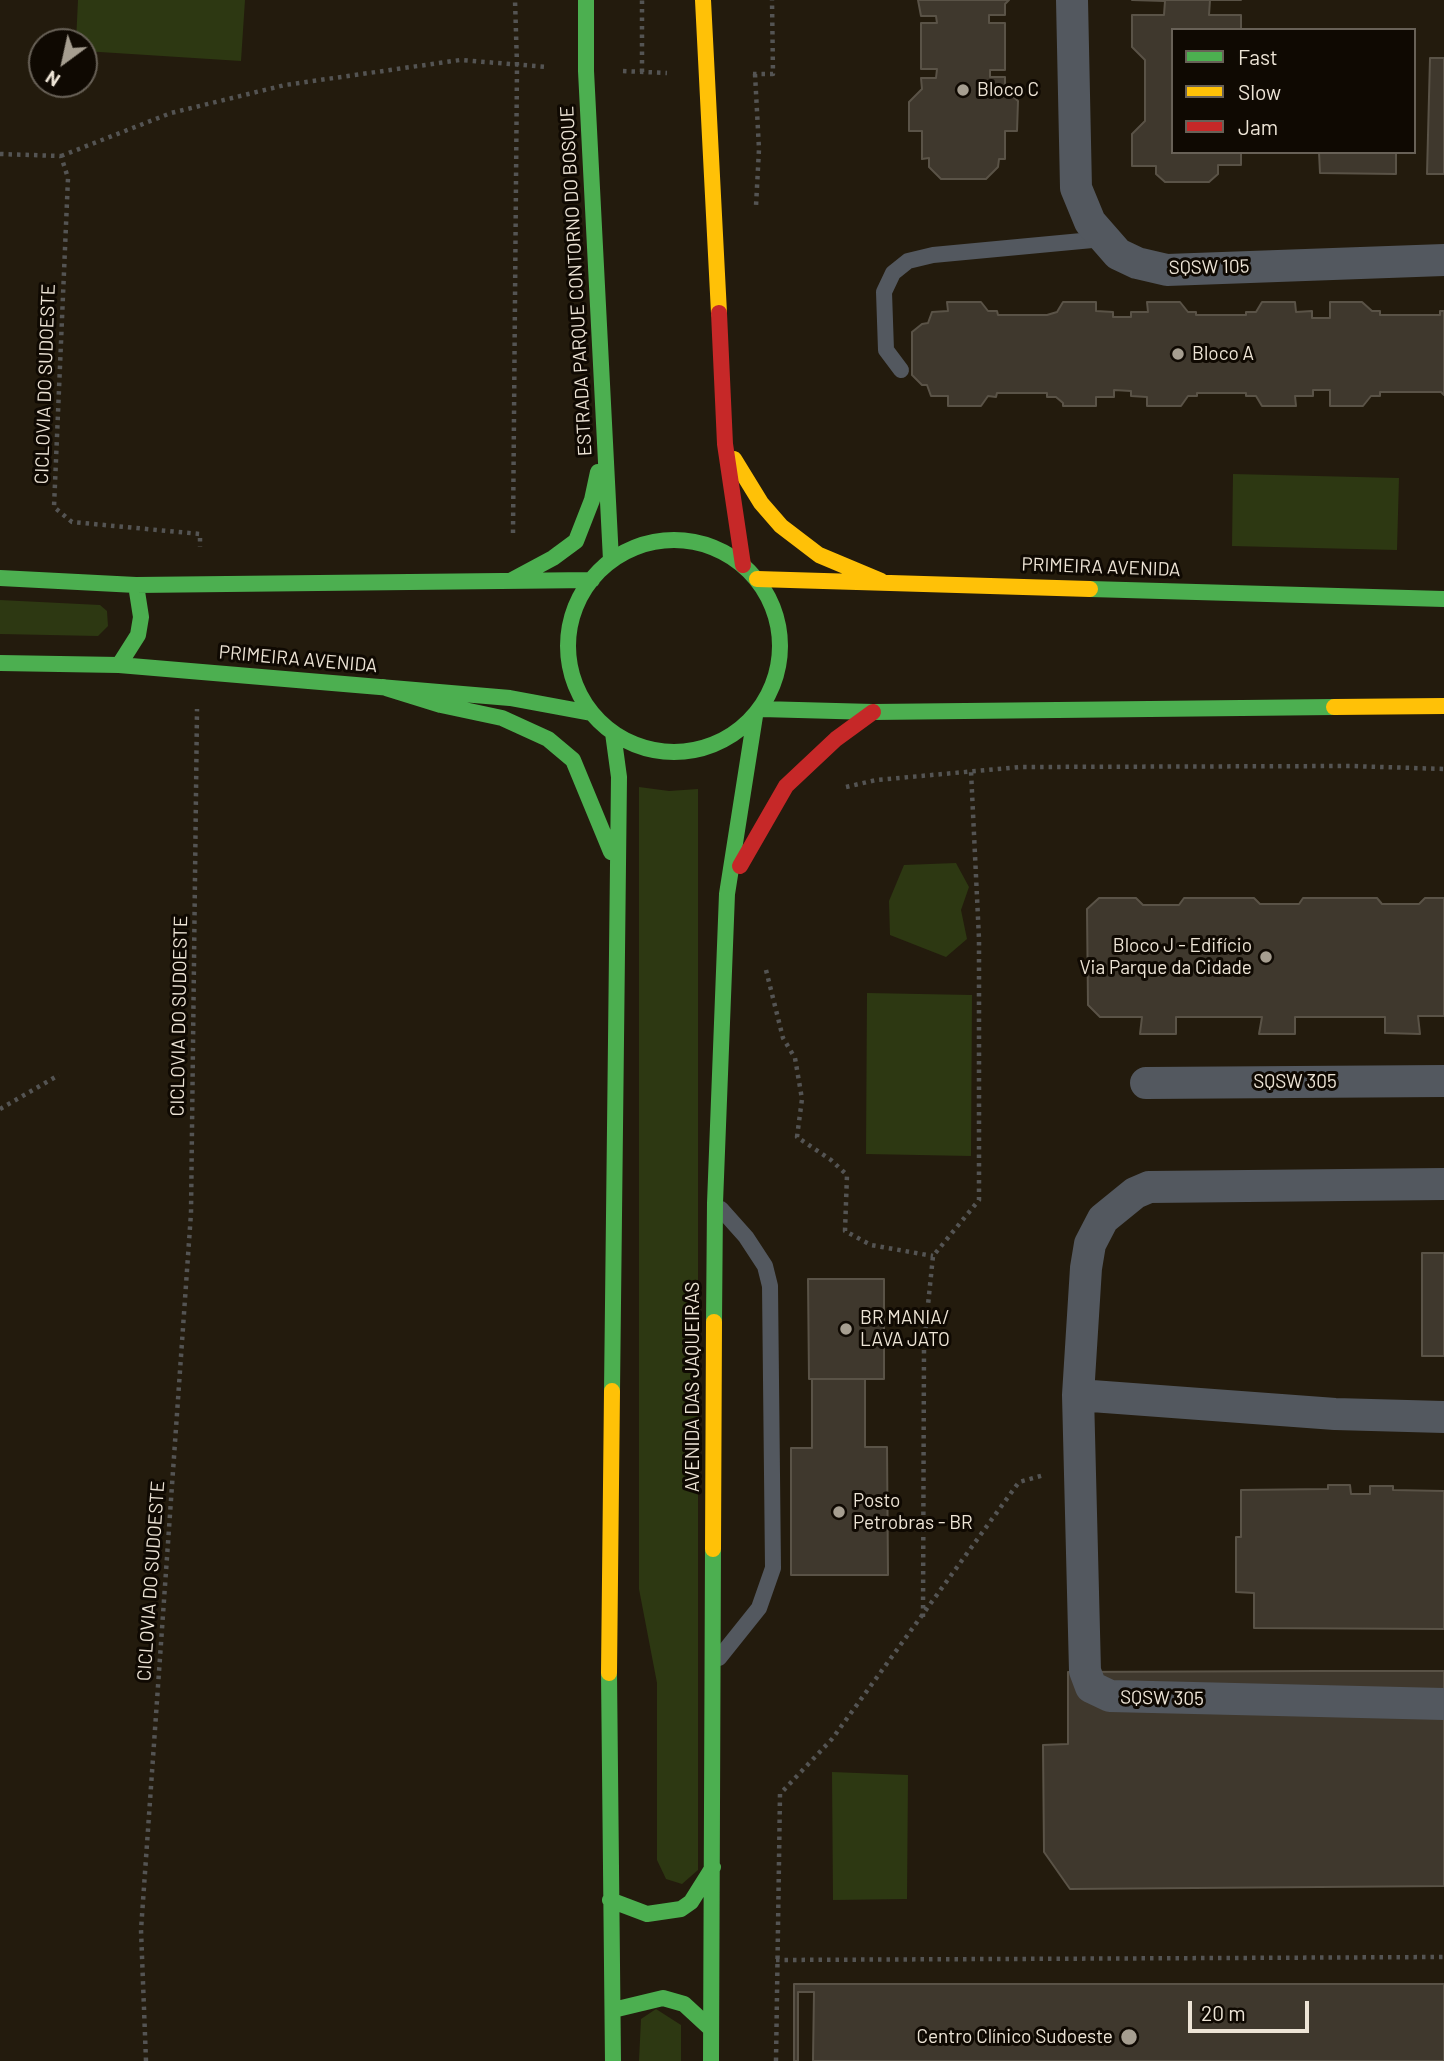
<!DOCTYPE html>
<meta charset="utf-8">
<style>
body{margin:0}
#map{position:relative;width:1444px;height:2061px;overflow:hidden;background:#231b0d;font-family:Barlow,sans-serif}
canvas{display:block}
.legend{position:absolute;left:1171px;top:28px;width:245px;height:126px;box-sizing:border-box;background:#0f0902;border:2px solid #686157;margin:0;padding:9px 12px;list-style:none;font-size:21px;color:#ede4d6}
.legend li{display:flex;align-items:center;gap:14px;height:35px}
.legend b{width:35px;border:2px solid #686157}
.north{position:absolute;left:28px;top:28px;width:70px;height:70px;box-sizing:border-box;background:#0f0902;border:2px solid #686157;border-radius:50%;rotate:213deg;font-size:19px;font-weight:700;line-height:28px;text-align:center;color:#ede4d6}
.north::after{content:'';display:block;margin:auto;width:24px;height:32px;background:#a69e90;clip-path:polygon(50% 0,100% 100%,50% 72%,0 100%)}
.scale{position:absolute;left:1188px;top:2001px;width:121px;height:32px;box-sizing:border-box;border:4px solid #ede4d6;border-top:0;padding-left:9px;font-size:21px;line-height:24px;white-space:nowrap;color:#ede4d6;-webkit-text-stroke:5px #0f0902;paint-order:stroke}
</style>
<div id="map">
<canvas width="1444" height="2061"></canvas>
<ul class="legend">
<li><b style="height:9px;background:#4caf50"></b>Fast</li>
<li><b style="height:9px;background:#ffc107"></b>Slow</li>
<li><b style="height:9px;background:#c62828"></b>Jam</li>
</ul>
<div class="north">N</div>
<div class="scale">20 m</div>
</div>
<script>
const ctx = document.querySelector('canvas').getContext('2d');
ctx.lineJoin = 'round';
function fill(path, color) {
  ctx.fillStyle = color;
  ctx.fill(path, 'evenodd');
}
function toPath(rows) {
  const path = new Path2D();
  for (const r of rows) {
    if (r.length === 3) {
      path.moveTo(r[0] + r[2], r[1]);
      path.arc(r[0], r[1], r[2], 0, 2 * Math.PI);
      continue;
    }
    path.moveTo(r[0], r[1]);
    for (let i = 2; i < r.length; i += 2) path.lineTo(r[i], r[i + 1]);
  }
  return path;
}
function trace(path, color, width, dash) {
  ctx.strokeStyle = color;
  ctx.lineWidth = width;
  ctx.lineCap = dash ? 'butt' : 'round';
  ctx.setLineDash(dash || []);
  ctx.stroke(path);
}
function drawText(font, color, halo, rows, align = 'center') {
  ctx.font = font + ' Barlow,sans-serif';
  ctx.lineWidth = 6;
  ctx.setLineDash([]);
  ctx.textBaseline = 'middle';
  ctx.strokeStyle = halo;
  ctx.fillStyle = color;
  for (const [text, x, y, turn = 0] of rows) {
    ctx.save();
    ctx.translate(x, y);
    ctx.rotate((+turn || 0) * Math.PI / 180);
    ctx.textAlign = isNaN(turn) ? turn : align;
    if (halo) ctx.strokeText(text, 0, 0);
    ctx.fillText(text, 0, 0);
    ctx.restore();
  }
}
const green = toPath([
 [78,0,245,0,241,61,84,51,84,42,76,42],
 [1233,474,1399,478,1397,550,1232,546],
 [0,600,100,605,107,611,108,626,98,636,0,634],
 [639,787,669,791,698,789,698,1870,682,1884,666,1879,657,1860,657,1683,639,1589],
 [956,863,969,887,961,910,967,939,946,957,890,935,889,901,904,865],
 [867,993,972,995,971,1156,866,1154],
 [832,1772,908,1775,907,1899,833,1900],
 [656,2009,681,2025,681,2061,639,2061,641,2019]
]);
const building = toPath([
 [918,0,1009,0,1005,4,1005,15,989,15,989,23,1005,23,1005,70,990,70,990,77,1005,77,1005,90,1018,101,1017,131,1005,131,1005,159,999,159,998,167,986,179,941,179,929,167,929,158,922,159,922,131,909,131,909,102,922,89,921,78,936,78,937,69,921,69,921,23,937,23,936,16,921,16,918,0],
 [1132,0,1241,0,1210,0,1209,15,1241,15,1241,30,1173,30,1173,152,1241,152,1241,165,1218,165,1218,174,1209,182,1165,182,1156,174,1156,166,1132,166,1132,134,1145,121,1145,60,1132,47,1132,15,1164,15,1165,1,1132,0],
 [1430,58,1444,58,1444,174,1427,174,1430,58],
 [1319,152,1396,152,1396,174,1320,173,1319,152],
 [947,302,981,302,988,311,997,311,998,315,1047,315,1057,312,1063,302,1096,302,1096,311,1113,312,1113,317,1131,317,1131,312,1148,312,1147,302,1180,302,1188,312,1196,312,1196,315,1246,315,1246,312,1256,312,1262,302,1295,302,1296,312,1312,311,1312,318,1330,318,1330,302,1362,302,1372,311,1380,311,1380,315,1440,315,1440,311,1444,311,1444,395,1441,392,1380,392,1380,396,1371,396,1363,406,1330,406,1330,390,1313,390,1313,396,1295,396,1296,406,1262,406,1256,396,1246,396,1246,393,1197,393,1197,396,1188,396,1181,406,1147,406,1147,397,1131,396,1131,391,1114,390,1114,397,1096,397,1096,406,1063,406,1063,403,1056,397,1047,397,1047,393,997,393,996,397,988,396,981,406,948,406,948,396,931,396,927,385,922,385,912,375,912,332,922,324,928,323,932,312,948,311,947,302],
 [1099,898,1136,898,1143,905,1179,905,1184,898,1254,898,1260,904,1299,904,1303,898,1377,898,1382,904,1419,904,1425,898,1444,898,1444,1016,1418,1016,1420,1034,1385,1033,1385,1017,1295,1017,1295,1034,1259,1034,1262,1017,1176,1017,1176,1034,1140,1034,1142,1017,1100,1017,1088,1005,1087,909,1099,898],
 [1422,1253,1444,1253,1444,1356,1422,1356,1422,1253],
 [808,1279,884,1279,884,1379,809,1379,808,1279],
 [812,1379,865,1379,865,1447,887,1447,888,1575,791,1575,791,1448,812,1448,812,1379],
 [1328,1485,1350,1485,1351,1494,1370,1494,1370,1486,1393,1486,1393,1490,1444,1491,1444,1629,1254,1628,1254,1593,1236,1592,1236,1537,1241,1537,1241,1490,1328,1489,1328,1485],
 [1318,1671,1444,1671,1444,1886,1070,1889,1044,1852,1043,1745,1068,1744,1068,1672,1318,1671],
 [794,1984,1444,1984,1444,2061,813,2061,814,1992,798,1992,798,2061,794,2061,794,1984]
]);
const path = toPath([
 [623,71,667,73],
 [642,72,642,0],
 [753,74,773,74,772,0],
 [755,74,759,149,756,206],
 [0,154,61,156,68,178,54,507,72,522,200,534,200,547],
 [61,156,171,113,285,85,460,60,548,67],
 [513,533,517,65,515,0],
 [846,787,876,780,1021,767,1351,766,1444,769],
 [766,970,783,1038,795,1058,802,1099,797,1137,831,1160,847,1175,845,1231,871,1245,933,1256],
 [0,1109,59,1075],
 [923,1617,924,1344,933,1256,979,1200,979,939,971,771],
 [776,1960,1444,1957],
 [146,2061,141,1930,191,1213,197,709],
 [776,2061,780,1794,832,1739,1019,1482,1044,1475]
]);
const lane = toPath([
 [901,370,886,350,884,292,893,273,908,261,933,255,1103,239],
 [719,1658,759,1608,773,1568,770,1286,765,1266,746,1237,721,1209]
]);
const street = toPath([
 [1072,0,1076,188,1090,222,1118,254,1137,263,1167,270,1444,260],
 [1146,1083,1444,1081],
 [1444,1184,1149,1187,1135,1193,1103,1219,1090,1244,1086,1268,1078,1395,1085,1671,1091,1687,1110,1696,1444,1704],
 [1078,1395,1335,1414,1444,1417]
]);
const fast = toPath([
 [586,0,586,71,611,560],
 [674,646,106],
 [0,578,136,585,592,580],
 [512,580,553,558,576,541,592,500,598,472],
 [1090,589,1444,599],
 [0,663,119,665,510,698,591,713],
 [119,665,138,635,141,617,136,585],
 [383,687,441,705,502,718,548,739,573,760,611,852],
 [761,709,873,712,1334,707],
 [714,1322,715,1203,727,894,755,716],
 [612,1391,619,777,613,733],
 [609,1673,613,2061],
 [610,1900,647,1914,681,1909,691,1902,713,1867],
 [613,2010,663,1998,684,2004,710,2028],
 [711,2061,713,1549]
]);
const slow = toPath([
 [703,0,719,313],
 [734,459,761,503,781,526,819,555,881,581],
 [757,579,1090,589],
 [1334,707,1444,706],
 [713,1549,714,1322],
 [609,1673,612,1391]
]);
const jam = toPath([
 [719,313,725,444,743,565],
 [740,866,786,786,836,739,873,712]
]);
const markers = [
 [963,90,7,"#a69e90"],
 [1178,354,7,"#a69e90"],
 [1266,957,7,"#a69e90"],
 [846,1329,7,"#a69e90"],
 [839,1512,7,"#a69e90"],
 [1129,2037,9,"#a69e90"]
];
const poiNames = [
 ["Bloco C",977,90],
 ["Bloco A",1192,354],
 ["Bloco J - Edifício",1252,946,"right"],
 ["Via Parque da Cidade",1252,968,"right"],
 ["BR MANIA/",860,1318],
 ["LAVA JATO",860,1340],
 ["Posto",853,1501],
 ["Petrobras - BR",853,1523],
 ["Centro Clínico Sudoeste",1113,2037,"right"]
];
const streetNames = [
 ["SQSW 105",1209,267,-1],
 ["ESTRADA PARQUE CONTORNO DO BOSQUE",576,281,-93],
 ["CICLOVIA DO SUDOESTE",45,384,-88],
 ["PRIMEIRA AVENIDA",1101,567,2],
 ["PRIMEIRA AVENIDA",298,659,5],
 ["CICLOVIA DO SUDOESTE",179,1016,-89],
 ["SQSW 305",1295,1082],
 ["AVENIDA DAS JAQUEIRAS",693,1387,-90],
 ["CICLOVIA DO SUDOESTE",151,1581,-86],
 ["SQSW 305",1162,1698,1]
];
fill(green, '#2d3812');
fill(building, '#3f382d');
trace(building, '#5a5347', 2);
trace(path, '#545453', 4.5, [3.5, 5]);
trace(lane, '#53585f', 16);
trace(street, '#53585f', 32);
trace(fast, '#4caf50', 16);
trace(slow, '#ffc107', 16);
trace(jam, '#c62828', 16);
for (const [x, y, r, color] of markers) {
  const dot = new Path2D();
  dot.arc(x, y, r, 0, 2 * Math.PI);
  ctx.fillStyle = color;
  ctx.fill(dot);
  trace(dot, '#0f0902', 2.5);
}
drawText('19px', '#ede4d6', '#0f0902', poiNames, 'left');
drawText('19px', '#ede4d6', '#0f0902', streetNames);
</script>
